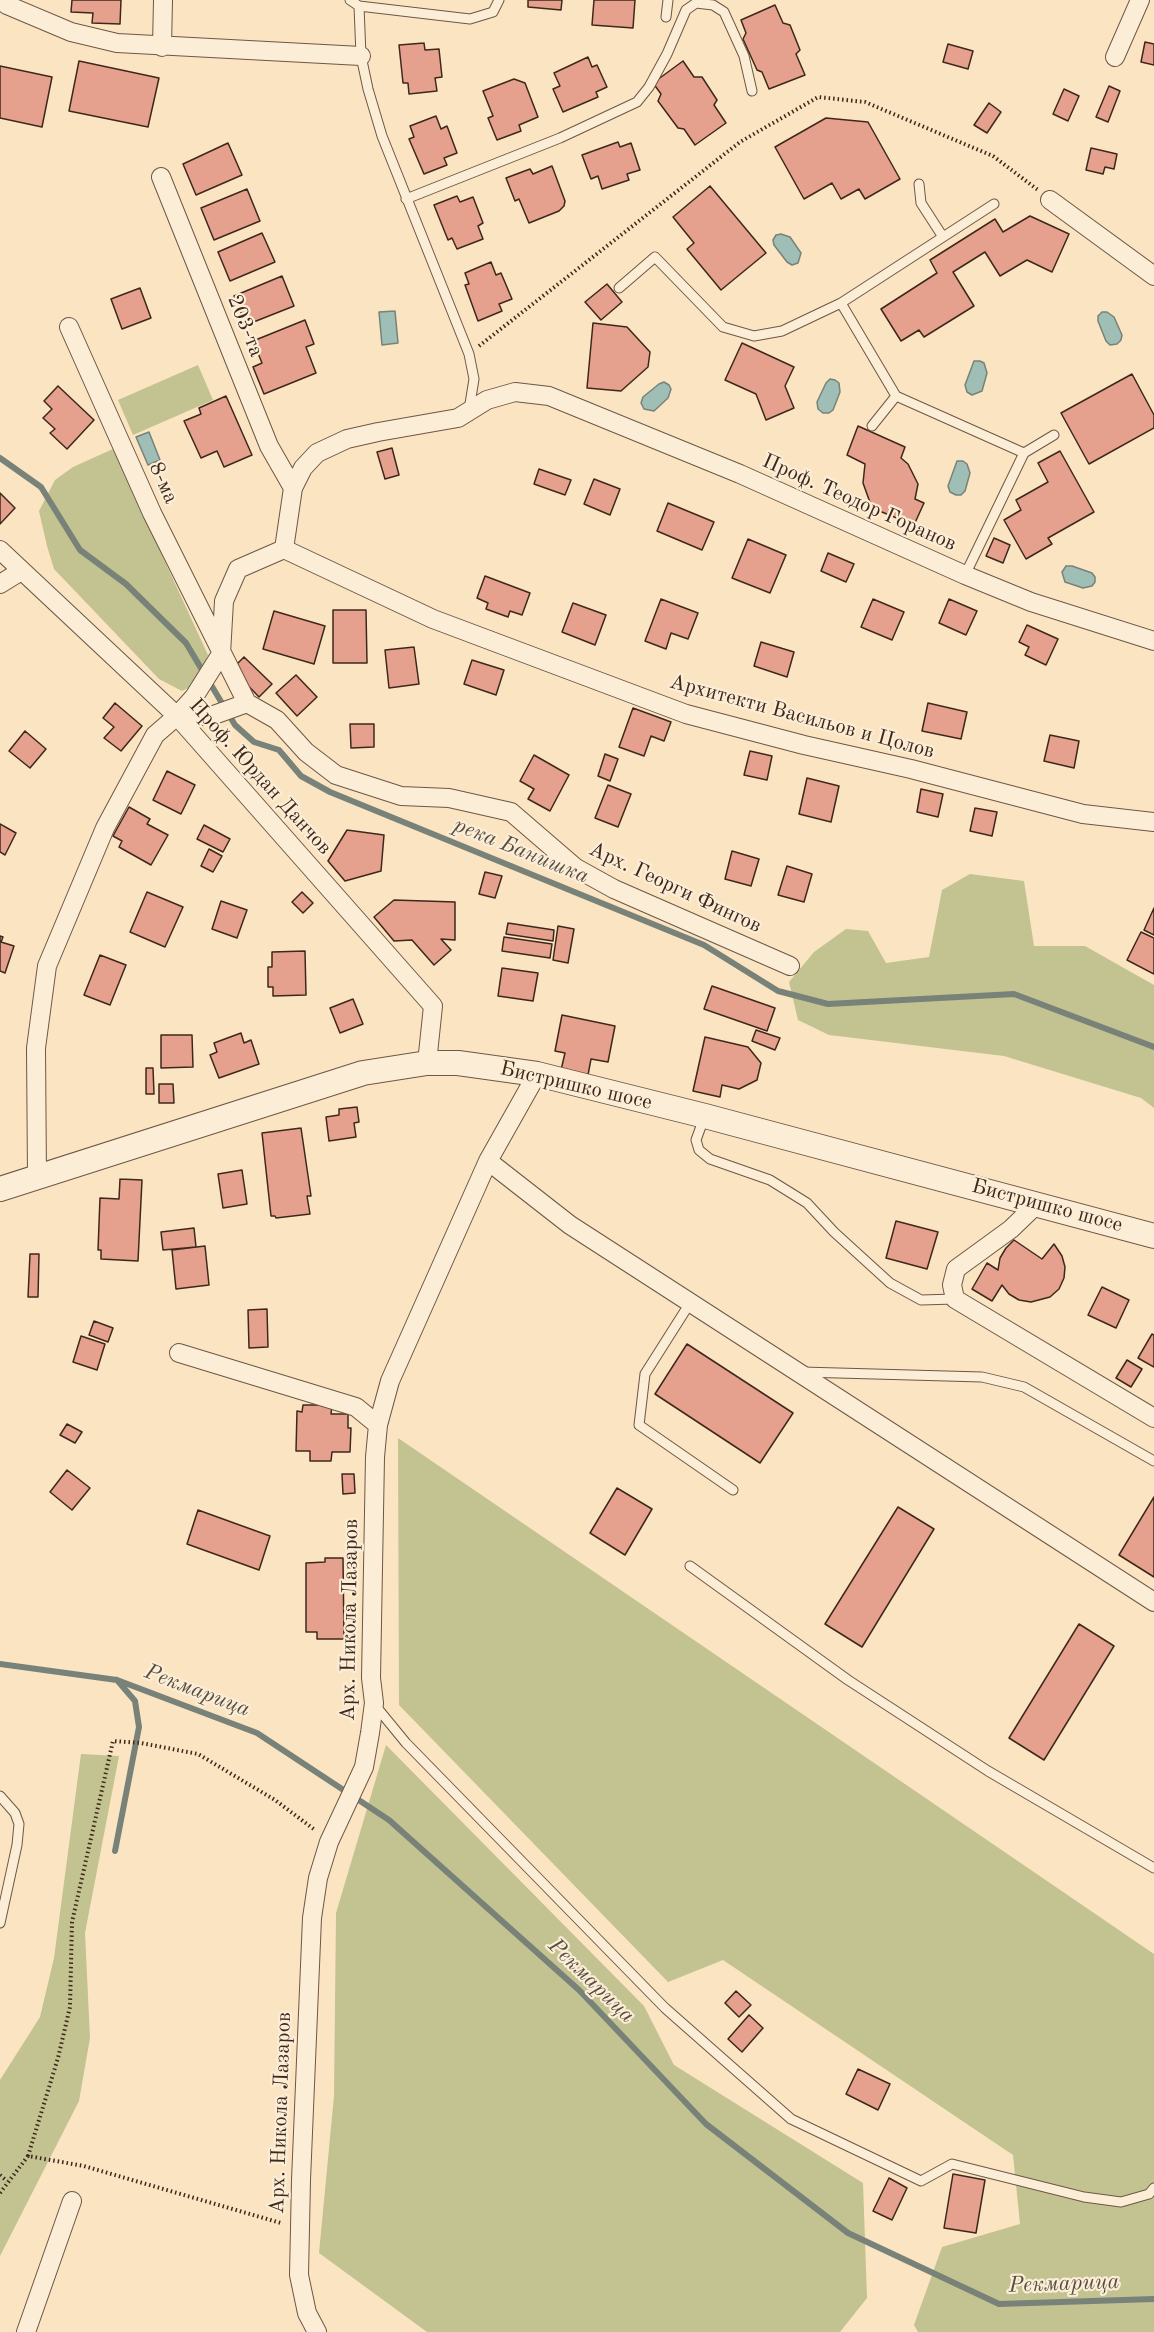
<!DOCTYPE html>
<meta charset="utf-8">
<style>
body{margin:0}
canvas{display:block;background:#fbe4c1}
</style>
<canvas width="1154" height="2332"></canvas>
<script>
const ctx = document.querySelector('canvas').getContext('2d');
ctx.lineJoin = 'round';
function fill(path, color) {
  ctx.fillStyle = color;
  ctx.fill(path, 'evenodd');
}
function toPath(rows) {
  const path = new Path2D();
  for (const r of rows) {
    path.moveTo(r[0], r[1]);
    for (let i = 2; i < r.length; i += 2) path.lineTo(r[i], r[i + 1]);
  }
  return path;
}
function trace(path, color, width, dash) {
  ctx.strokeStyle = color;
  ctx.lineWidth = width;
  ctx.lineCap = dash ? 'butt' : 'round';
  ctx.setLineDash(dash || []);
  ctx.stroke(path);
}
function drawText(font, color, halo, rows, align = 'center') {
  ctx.font = font + ' "Old Standard TT",serif';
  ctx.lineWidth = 4.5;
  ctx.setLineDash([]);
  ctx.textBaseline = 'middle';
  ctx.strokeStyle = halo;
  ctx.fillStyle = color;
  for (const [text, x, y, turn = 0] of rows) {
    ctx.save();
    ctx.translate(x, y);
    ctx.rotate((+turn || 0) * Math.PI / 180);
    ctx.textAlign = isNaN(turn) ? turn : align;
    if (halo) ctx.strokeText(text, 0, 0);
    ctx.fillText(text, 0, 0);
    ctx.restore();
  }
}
const green = toPath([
 [198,365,213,400,133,435,118,400],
 [113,449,208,655,194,685,182,691,159,679,54,569,47,546,39,511,55,480,73,467],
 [970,874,1024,881,1034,946,1085,946,1154,985,1154,1108,1141,1098,1004,1056,829,1035,798,1020,789,982,814,952,846,929,868,931,886,963,929,957,942,890],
 [398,1438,1154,1954,1154,2332,918,2332,914,2325,942,2247,1020,2224,1013,2155,723,1960,668,1982,399,1705],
 [386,1745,644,2006,674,2065,863,2183,867,2298,840,2332,427,2332,319,2253,334,2096,336,1913],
 [81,1754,119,1756,85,1933,90,2038,79,2101,0,2256,0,2080,40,2017,54,1958]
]);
const water = toPath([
 [781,234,790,237,801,253,798,263,792,265,787,262,774,245,773,240,776,235,781,234],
 [395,311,398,343,382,345,379,312,395,311],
 [1102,312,1107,312,1114,317,1122,335,1121,340,1117,344,1110,345,1106,341,1098,321,1098,316,1102,312],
 [974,361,980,361,984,363,987,373,982,391,972,395,967,392,965,385,974,361],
 [830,379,835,380,839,383,840,392,833,410,829,413,823,413,818,409,817,402,826,383,830,379],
 [664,382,669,385,671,389,668,398,654,411,644,409,641,403,643,397,659,384,664,382],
 [149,432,160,460,148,465,136,437,149,432],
 [957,461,963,461,967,464,970,473,965,491,961,495,956,495,950,492,948,486,957,461],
 [1066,566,1072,566,1092,573,1095,577,1095,582,1092,586,1083,588,1065,582,1062,572,1066,566]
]);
const stream = toPath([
 [0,458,41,487,80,550,126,584,186,643,235,725,254,742,279,750,301,776,330,792,704,945,778,991,828,1004,1014,994,1154,1047],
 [0,1664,117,1680,257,1733,389,1820,579,1990,706,2124,848,2233,999,2304,1154,2299],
 [115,1851,139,1727,135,1701,117,1680]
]);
const building = toPath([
 [72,0,121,0,120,24,92,23,93,13,71,12,72,0],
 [528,0,562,0,561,10,528,7,528,0],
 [594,0,635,0,633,28,592,25,594,0],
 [775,5,783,23,790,25,800,50,796,54,805,75,769,89,762,72,757,70,743,39,746,33,741,20,775,5],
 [1145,42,1154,44,1154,65,1141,62,1145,42],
 [424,43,425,50,439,49,442,77,435,78,437,91,409,94,408,83,403,83,399,45,424,43],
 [948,44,973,51,968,69,943,62,948,44],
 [588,57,592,67,597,65,607,87,596,92,598,97,563,112,553,89,560,86,554,73,588,57],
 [79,61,159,78,148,127,69,111,79,61],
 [683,61,694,77,702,77,717,100,714,105,726,123,695,145,684,129,678,128,658,101,661,94,653,83,683,61],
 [0,66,52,77,42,127,0,118,0,66],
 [514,79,525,83,538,117,519,125,521,131,497,140,488,118,493,116,483,91,514,79],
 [1109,86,1120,91,1108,122,1096,117,1109,86],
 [1064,89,1079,96,1068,121,1053,114,1064,89],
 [989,103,1001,112,987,133,974,125,989,103],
 [436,116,441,129,447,126,457,153,444,158,447,165,424,174,409,139,414,137,410,126,436,116],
 [826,118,868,122,900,179,865,199,859,189,841,199,832,183,804,199,775,147,826,118],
 [618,142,620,147,631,143,640,170,627,174,629,180,602,189,598,176,591,179,582,155,618,142],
 [228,143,242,175,196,195,183,164,228,143],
 [1091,148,1117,154,1114,169,1105,167,1103,174,1086,170,1091,148],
 [552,166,565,201,564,206,559,211,529,223,519,199,515,201,506,178,530,169,533,174,552,166],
 [710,186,766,253,721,290,687,249,694,243,673,217,710,186],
 [247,189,260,221,214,240,201,208,247,189],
 [457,196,460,202,473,197,483,223,478,226,483,239,457,249,452,238,448,240,434,205,457,196],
 [1030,216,1069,234,1052,272,1027,260,1000,276,985,252,953,272,974,306,924,337,919,330,901,341,881,309,937,273,930,260,995,219,1003,232,1030,216],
 [262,233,275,262,230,281,218,252,262,233],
 [491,262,496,275,501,273,512,299,499,304,502,311,478,321,465,285,469,284,465,273,491,262],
 [282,276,294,306,246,325,234,296,282,276],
 [607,284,622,302,601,320,585,302,607,284],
 [140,288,151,318,122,329,111,299,140,288],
 [305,320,314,344,306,347,316,373,264,394,253,367,262,363,253,341,305,320],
 [593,323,627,327,650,352,648,367,621,391,587,388,593,323],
 [742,343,794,367,785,386,794,408,766,420,756,394,725,380,742,343],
 [1132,374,1154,415,1154,428,1089,464,1061,413,1132,374],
 [58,386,94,420,67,449,50,433,55,429,43,418,52,409,44,401,58,386],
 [226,396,252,455,224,467,217,451,201,458,184,421,201,414,199,408,226,396],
 [858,426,905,447,901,458,908,464,918,484,915,499,924,503,914,525,872,508,863,483,865,464,847,455,858,426],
 [392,448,399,475,385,479,377,452,392,448],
 [1060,451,1094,512,1048,538,1052,544,1026,559,1004,520,1021,510,1016,500,1048,482,1038,463,1060,451],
 [539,469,571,480,565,495,534,484,539,469],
 [594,479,620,489,610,515,584,504,594,479],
 [0,493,15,508,0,524,0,493],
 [668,503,714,522,702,550,657,531,668,503],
 [994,538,1010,545,1003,563,986,556,994,538],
 [748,539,786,555,770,593,732,578,748,539],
 [828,553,854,564,846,582,821,571,828,553],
 [485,576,530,593,522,615,510,611,508,617,486,609,488,603,477,598,485,576],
 [661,599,698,613,688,639,671,633,666,649,645,641,661,599],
 [873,599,904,612,892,640,861,627,873,599],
 [949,599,977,611,966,635,939,623,949,599],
 [573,603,606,615,595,645,562,632,573,603],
 [333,610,366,610,367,663,333,663,333,610],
 [274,611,325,626,314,664,263,649,274,611],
 [1027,625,1058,639,1046,665,1025,655,1029,647,1019,642,1027,625],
 [761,642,794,652,787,677,754,666,761,642],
 [414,647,419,684,389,688,385,650,414,647],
 [244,657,272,684,259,697,232,669,244,657],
 [472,660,504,670,496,695,464,684,472,660],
 [296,675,317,697,297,716,276,693,296,675],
 [115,703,142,726,121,751,104,738,114,727,103,718,115,703],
 [928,703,967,712,961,739,922,731,928,703],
 [633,708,671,722,664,741,651,736,644,756,619,747,633,708],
 [350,724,374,724,374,747,351,748,350,724],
 [25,731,46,749,30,768,9,751,25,731],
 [1050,735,1079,741,1074,768,1044,761,1050,735],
 [750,751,772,756,767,780,744,775,750,751],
 [605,754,618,759,610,781,598,776,605,754],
 [534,755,569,775,550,811,528,799,534,789,520,781,534,755],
 [167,771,195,785,181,814,153,800,167,771],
 [807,778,839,786,831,822,799,814,807,778],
 [608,785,631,794,618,827,595,818,608,785],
 [921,789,943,794,938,817,917,812,921,789],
 [129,807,150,819,147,824,168,835,151,865,119,847,122,841,113,836,129,807],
 [975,808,997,812,992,836,970,831,975,808],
 [0,824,16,833,5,855,0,852,0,824],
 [204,825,230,839,223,852,197,839,204,825],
 [347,830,384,835,381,871,345,881,328,861,347,830],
 [209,849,222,856,213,872,201,866,209,849],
 [732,851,759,859,751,886,725,879,732,851],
 [787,866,812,874,804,902,778,895,787,866],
 [485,872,502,876,495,898,479,894,485,872],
 [147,892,183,907,165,947,130,932,147,892],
 [302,892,313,903,303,913,292,902,302,892],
 [394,900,455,902,455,940,441,939,451,950,434,965,412,940,394,941,374,917,394,900],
 [221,901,247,910,237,938,212,929,221,901],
 [1154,908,1154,935,1144,930,1154,908],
 [508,923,554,930,553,941,506,934,508,923],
 [558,926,574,929,568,963,553,960,558,926],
 [1141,932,1154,938,1154,974,1127,960,1141,932],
 [0,936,3,937,1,942,14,946,5,973,0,971,0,936],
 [504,937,552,944,550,958,502,951,504,937],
 [305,951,306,995,273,996,273,987,268,987,268,967,272,967,272,952,305,951],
 [100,955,126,965,110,1005,84,995,100,955],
 [502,968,538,973,533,1001,498,996,502,968],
 [712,986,775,1008,767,1031,704,1009,712,986],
 [353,999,363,1024,340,1033,330,1008,353,999],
 [562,1015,615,1026,608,1062,591,1059,588,1075,561,1070,565,1053,555,1051,562,1015],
 [756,1030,780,1038,775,1050,752,1041,756,1030],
 [241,1033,244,1043,251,1040,259,1064,219,1078,210,1055,217,1052,214,1043,241,1033],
 [161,1035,192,1035,193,1067,161,1068,161,1035],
 [705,1037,748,1047,761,1063,757,1080,739,1089,722,1085,720,1097,693,1091,705,1037],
 [146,1068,153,1068,154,1094,146,1094,146,1068],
 [159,1084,173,1084,174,1103,159,1103,159,1084],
 [357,1107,359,1122,354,1123,356,1137,329,1141,326,1117,339,1115,339,1109,357,1107],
 [301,1128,311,1196,307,1196,310,1214,276,1218,275,1216,271,1216,262,1133,301,1128],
 [242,1170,247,1204,223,1208,218,1174,242,1170],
 [120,1179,142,1180,138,1261,101,1259,101,1250,98,1250,100,1198,119,1199,120,1179],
 [896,1221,938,1232,927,1269,886,1258,896,1221],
 [194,1228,196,1247,163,1250,161,1232,194,1228],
 [1014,1240,1042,1259,1054,1244,1062,1256,1065,1267,1064,1278,1059,1289,1050,1297,1031,1302,1019,1300,1009,1294,1002,1285,992,1301,972,1289,987,1263,998,1270,1000,1258,1006,1248,1014,1240],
 [205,1246,209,1285,176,1289,172,1250,205,1246],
 [30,1254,39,1254,38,1297,28,1297,30,1254],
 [1102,1287,1129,1300,1116,1328,1088,1315,1102,1287],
 [267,1309,268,1347,249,1348,248,1310,267,1309],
 [94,1321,113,1328,108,1342,89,1335,94,1321],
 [1152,1334,1154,1335,1154,1367,1138,1358,1152,1334],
 [81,1336,105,1344,97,1370,73,1362,81,1336],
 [687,1344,793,1413,760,1463,655,1394,687,1344],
 [1127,1360,1142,1369,1131,1387,1116,1378,1127,1360],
 [303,1405,332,1405,331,1414,348,1414,348,1428,351,1428,350,1452,332,1452,331,1461,310,1461,310,1451,296,1451,297,1411,302,1412,303,1405],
 [67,1424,82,1432,75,1443,60,1435,67,1424],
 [67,1470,90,1488,72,1510,50,1492,67,1470],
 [342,1474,354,1474,355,1493,343,1494,342,1474],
 [617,1488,652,1509,625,1555,590,1533,617,1488],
 [1154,1497,1154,1577,1119,1555,1154,1497],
 [898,1507,934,1529,862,1647,825,1624,898,1507],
 [198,1510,270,1536,259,1570,187,1544,198,1510],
 [325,1558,343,1558,344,1639,317,1639,317,1632,306,1632,306,1563,325,1562,325,1558],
 [1079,1624,1114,1646,1044,1760,1009,1738,1079,1624],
 [736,1991,751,2005,739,2017,725,2003,736,1991],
 [749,2015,763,2028,742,2052,728,2039,749,2015],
 [858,2069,890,2084,878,2110,846,2094,858,2069],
 [953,2174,985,2180,976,2233,944,2228,953,2174],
 [889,2178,907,2188,892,2220,873,2211,889,2178]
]);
const path = toPath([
 [479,346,740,142,818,97,865,102,993,156,1038,190],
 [28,2156,58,2058,70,2007,72,1922,113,1741,141,1743,198,1754,275,1800,315,1830],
 [0,2175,7,2181],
 [0,2193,28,2156,84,2166,281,2223]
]);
const service = toPath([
 [350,0,359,6,361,56,368,89,382,136,469,354,474,379,469,410],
 [359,6,470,19,493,12,499,0],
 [666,17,668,0],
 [919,184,921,203,943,237],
 [406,199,560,138,637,102,649,87,667,54,686,10,696,3,713,5,724,12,744,56,752,91],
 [619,288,655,257,723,327,754,336,782,331,841,303,994,204],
 [841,303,896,396,1024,453,965,575],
 [872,426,896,396],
 [1024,453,1054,435],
 [704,1118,696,1140,699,1150,710,1159,770,1180,807,1203,834,1232,890,1283,921,1300,955,1299],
 [690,1303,645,1374,639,1425,733,1490],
 [802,1372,982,1377,1024,1387,1154,1461],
 [690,1566,848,1680,988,1771,1154,1868],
 [374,1704,406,1743,665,2008,791,2119,921,2181,952,2164,1084,2197,1121,2202,1149,2194,1154,2188],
 [0,1796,15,1813,19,1824,17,1845,0,1923]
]);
const minor = toPath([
 [1,0,7,5,71,32,117,43,361,56],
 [162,47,163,0],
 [1115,57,1140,0],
 [161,177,269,446,293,488],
 [1050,200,1154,276],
 [69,327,152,513,247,703,277,720,306,752,336,775,401,796,449,798,511,812,576,868,614,889,790,966],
 [284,549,293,488,303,468,317,453,347,439,378,432,458,418,487,400,515,392,549,396,740,474,965,575,1031,602,1154,641],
 [284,549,433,619,686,714,804,745,911,769,1083,814,1154,822],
 [0,550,177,716,433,1006,427,1063],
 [0,584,21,571],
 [177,716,211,716,247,703],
 [488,1161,570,1225,1154,1602],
 [37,1177,36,1048,47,966,105,828,155,735,177,716,194,697,221,654,224,601,238,569,284,549],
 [1038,1203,1011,1229,956,1269,952,1285,955,1299,1154,1418],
 [179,1353,356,1407,378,1425],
 [26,2332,72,2201],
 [317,2332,307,2313,299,2275,301,2180,312,1918,318,1878,329,1842,364,1767,370,1733,374,1703,371,1678,375,1457,378,1425,390,1381,488,1161,537,1074]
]);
const tertiary = toPath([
 [0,1189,363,1073,427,1063,458,1063,537,1074,705,1116,1154,1236]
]);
const streetNames = [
 ["203-та",245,326,68],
 ["8-ма",163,483,66],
 ["Проф. Теодор Горанов",859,503,24],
 ["Архитекти Васильов и Цолов",802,717,15],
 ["Проф. Юрдан Данчов",260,777,48],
 ["Арх. Георги Фингов",675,888,25],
 ["Бистришко шосе",576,1086,13],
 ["Бистришко шосе",1047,1206,15],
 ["Арх. Никола Лазаров",350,1620,-89],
 ["Арх. Никола Лазаров",281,2113,-88]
];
const waterNames = [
 ["река Банишка",521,851,22],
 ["Рекмарица",197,1691,21],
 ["Рекмарица",591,1981,44],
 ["Рекмарица",1064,2284,-2]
];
fill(green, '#c2c390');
fill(water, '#9fbeb5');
trace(water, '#788278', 1.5);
trace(stream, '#788278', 6);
fill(building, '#e5a18d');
trace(building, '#3e281c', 1.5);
trace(service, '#6d5745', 11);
trace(minor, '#6d5745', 20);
trace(tertiary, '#6d5745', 26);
trace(path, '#3e281c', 4, [1.5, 3]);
trace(service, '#fcedd7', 9);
trace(minor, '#fcedd7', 18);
trace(tertiary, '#fcedd7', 24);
drawText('21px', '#3e281c', '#fcedd7', streetNames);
drawText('italic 22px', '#564e42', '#fcedd7', waterNames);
</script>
